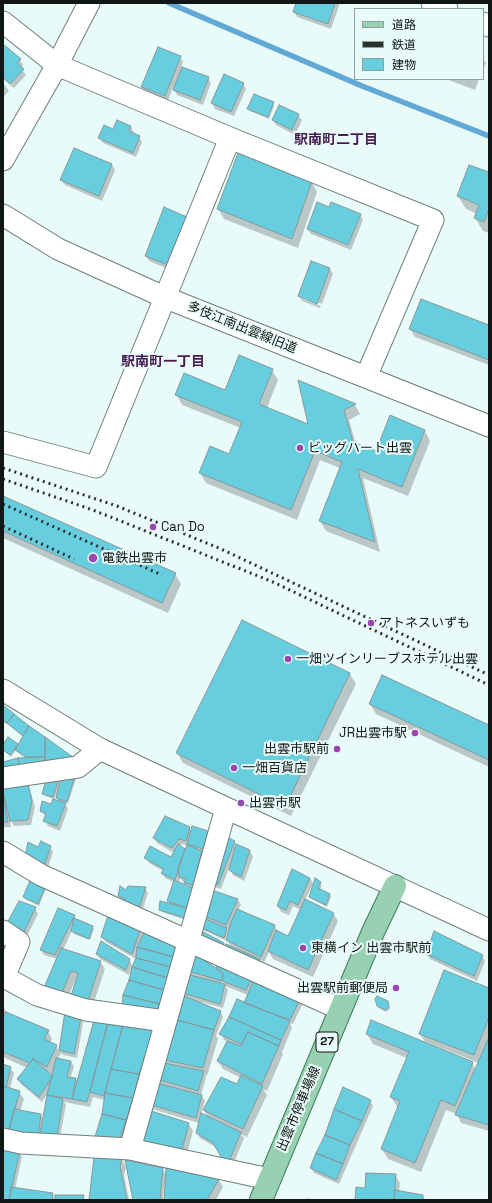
<!DOCTYPE html>
<meta charset="utf-8">
<style>
body{margin:0}
#map{position:relative;width:492px;height:1203px;overflow:hidden;background:#e8fbf8;font-family:"Space Grotesk","Noto Sans JP",sans-serif}
canvas{display:block}
.frame{position:absolute;inset:0;border:4px solid #101715;pointer-events:none}
.legend{position:absolute;left:354px;top:8px;width:130px;height:72px;box-sizing:border-box;background:#e8fbf8;border:1px solid #92a09d;margin:0;padding:5px 7px;list-style:none;font-size:12px;color:#101715}
.legend li{display:flex;align-items:center;gap:8px;height:20px}
.legend b{width:20px;border:1px solid #92a09d}
</style>
<div id="map">
<canvas width="492" height="1203"></canvas>
<div class="frame"></div>
<ul class="legend">
<li><b style="height:5px;background:#98d1b1"></b>道路</li>
<li><b style="height:5px;background:#2a3230"></b>鉄道</li>
<li><b style="height:11px;background:#67cee0"></b>建物</li>
</ul>
</div>
<script>
const ctx = document.querySelector('canvas').getContext('2d');
ctx.lineJoin = 'round';
function fill(path, color) {
  ctx.fillStyle = color;
  ctx.fill(path, 'evenodd');
}
function toPath(rows) {
  const path = new Path2D();
  for (const r of rows) {
    path.moveTo(r[0], r[1]);
    for (let i = 2; i < r.length; i += 2) path.lineTo(r[i], r[i + 1]);
  }
  return path;
}
function trace(path, color, width, dash) {
  ctx.strokeStyle = color;
  ctx.lineWidth = width;
  ctx.lineCap = dash ? 'butt' : 'round';
  ctx.setLineDash(dash || []);
  ctx.stroke(path);
}
function drawText(font, color, halo, rows, align = 'center') {
  ctx.font = font + ' "Space Grotesk","Noto Sans JP",sans-serif';
  ctx.lineWidth = 4;
  ctx.setLineDash([]);
  ctx.textBaseline = 'middle';
  ctx.strokeStyle = halo;
  ctx.fillStyle = color;
  for (const [text, x, y, turn = 0] of rows) {
    ctx.save();
    ctx.translate(x, y);
    ctx.rotate((+turn || 0) * Math.PI / 180);
    ctx.textAlign = isNaN(turn) ? turn : align;
    if (halo) ctx.strokeText(text, 0, 0);
    ctx.fillText(text, 0, 0);
    ctx.restore();
  }
}
const shadow = toPath([
 [297,3,340,3,331,29,297,17,294,12],
 [3,45,20,60,23,65,21,68,26,75,14,88,3,79],
 [180,57,183,62,181,67,208,78,211,83,203,105,177,95,173,87,168,101,145,92,142,87],
 [483,58,486,63,483,70],
 [446,79,479,79,475,90],
 [3,83,9,91,3,97],
 [243,83,246,89,234,116,215,109,212,103],
 [273,103,274,106,269,119,250,111,249,109],
 [298,115,302,120,295,135,276,125,273,120],
 [117,121,131,127,134,133,133,134,139,137,142,142,136,157,103,143,99,138,114,130],
 [112,165,115,170,102,201,65,185,61,180],
 [489,173,489,233,483,231,475,218,477,214,466,209,458,196],
 [312,182,317,192,298,248,224,219,218,208],
 [165,209,171,270,149,261,146,255],
 [360,214,363,220,351,250,311,234,308,229],
 [330,269,333,274,322,304,302,297,302,299,321,306,320,308,302,301,299,296],
 [489,326,489,365,415,337,410,329],
 [272,370,278,380,267,408,309,426,299,381,355,405,360,414,349,420,356,444,376,453,425,431,430,441,408,496,363,478,380,552,326,531,320,521,340,468,320,460,297,520,206,483,200,473,230,455,241,428,182,405,177,395,226,391],
 [3,497,175,574,181,584,168,613,3,538],
 [242,621,350,674,356,684,291,816,183,763,177,753],
 [370,704,489,726,489,767,376,714],
 [3,706,30,728,76,761,3,763,25,759,20,755,16,750,11,757,3,750,3,738,6,743,17,744,18,747,24,737,9,725,3,722],
 [19,751,31,759,30,761,19,754],
 [77,776,68,803,64,802,68,809,60,831,48,826,45,821,46,817,41,810,52,805,54,799,45,796,44,793,48,778],
 [56,795,59,802,54,800],
 [26,781,29,786,35,807,31,825,14,826,10,819,11,827,3,827,3,784],
 [189,828,191,832,207,832,208,834,204,851,201,850,205,857,186,920,162,912,160,910,170,904,169,901,174,882,165,878,162,873,163,871,149,863,146,858,172,858,174,853,157,843,154,838],
 [182,844,188,846,186,851,180,847],
 [180,878,183,882,186,883,188,887,179,883],
 [234,842,236,846,250,851,253,857,244,881,233,875,229,868,221,889,214,887],
 [50,847,53,852,46,874,39,848],
 [310,878,313,884,305,900,333,913,338,921,313,977,273,959,269,952,264,962,258,959,260,963,235,950,236,948,230,945,227,940,230,930,226,928,228,931,225,940,199,928,206,889,238,900,241,905,238,910,275,926,278,932,289,938,301,910,293,906,289,915,281,912,278,906],
 [320,883,322,885,320,890,330,894,331,897,327,907,312,899,310,897],
 [47,886,39,906,25,899,24,897],
 [145,888,148,893,140,918,122,901,119,895,127,891],
 [35,908,38,914,26,938,10,930],
 [111,911,145,933,136,959,106,942,102,937],
 [74,915,77,921,92,926,94,929,90,940,74,934,72,931,63,950,100,961,105,969,92,1008,77,1004,78,975,77,975,67,1001,48,998,57,959,44,955,41,950],
 [97,954,129,959,132,965,129,975,100,959],
 [427,954,482,956,485,961,477,981,430,959],
 [220,961,303,1003,293,1024,290,1023,292,1028,282,1052,283,1054,267,1091,263,1089,267,1095,247,1137,241,1134,244,1138,231,1170,217,1148,200,1138,197,1133,199,1123,152,1109,157,1079,186,970,217,971],
 [220,976,225,985,223,985,219,977],
 [225,986,248,995,244,1004,221,1034,224,1040,228,1042,218,1061,223,1069,241,1078,238,1085,204,1110,208,1118,201,1114,205,1101,201,1095,206,1077,205,1075,207,1076,218,1039,216,1036,223,1017,220,1011,200,1004,201,1002,223,1008,228,990],
 [489,989,489,1131,461,1123,457,1114,446,1110,421,1172,388,1159,382,1149,398,1108,391,1097,407,1058,373,1044,367,1034,472,1063,476,1070,479,1063,426,1042,426,1043,420,1034],
 [376,1003,389,1005,390,1009,386,1012,379,1008],
 [3,1006,7,1013,48,1031,52,1039,50,1043,56,1046,59,1051,66,1013,80,1018,83,1023,77,1058,63,1055,61,1053,58,1059,71,1061,74,1067,70,1079,76,1079,78,1083,96,1018,153,1030,122,1147,103,1114,105,1100,93,1097,90,1107,64,1102,66,1105,59,1142,3,1139,3,1065,10,1068,14,1073,10,1089,19,1092,24,1099,20,1111,41,1115,44,1120,49,1091,42,1102,21,1084,18,1079,27,1068,3,1057],
 [47,1071,53,1075,52,1077],
 [370,1101,373,1106,339,1184,314,1173,311,1168],
 [188,1123,193,1131,184,1165,139,1155],
 [19,1152,22,1157,15,1189,52,1194,56,1200,83,1196,85,1200,3,1200],
 [122,1160,126,1167,124,1175,129,1200,90,1200],
 [162,1169,167,1177,167,1169,219,1180,223,1187,216,1200,165,1200,166,1186,164,1186,163,1200,134,1200],
 [395,1175,400,1183,399,1191,423,1196,425,1200,356,1200,366,1189],
 [307,1198,316,1200,307,1200]
]);
const stream = toPath([
 [169,3,362,86,489,136]
]);
const building = toPath([
 [296,3,335,3,328,24,293,12,296,3],
 [3,44,21,59,17,63,24,69,10,84,3,77,3,44],
 [158,47,181,56,165,96,141,87,158,47],
 [182,67,209,77,200,100,173,90,182,67],
 [224,74,244,83,231,112,211,103,224,74],
 [254,94,274,102,268,117,247,109,254,94],
 [279,105,299,114,292,130,272,120,279,105],
 [117,120,131,126,129,131,140,136,133,153,98,138,104,125,113,129,117,120],
 [74,148,112,164,99,196,60,180,74,148],
 [238,153,312,181,292,239,217,209,238,153],
 [469,165,489,172,489,209,484,222,474,218,479,205,457,196,469,165],
 [317,202,329,207,331,202,361,214,348,245,307,229,317,202],
 [164,207,187,217,168,265,145,256,164,207],
 [311,261,330,268,317,304,298,296,311,261],
 [421,299,489,325,489,324,489,360,409,329,421,299],
 [239,355,273,369,259,404,308,424,298,380,356,404,344,410,353,442,376,451,390,415,425,430,402,487,358,469,375,542,319,521,342,462,315,451,291,510,199,473,210,446,229,454,242,422,175,395,184,373,225,390,239,355],
 [3,496,176,573,162,603,3,531,3,496],
 [242,620,350,673,285,807,176,753,242,620],
 [382,675,489,725,489,760,369,704,382,675],
 [3,705,14,714,7,723,3,721,3,705],
 [14,714,29,726,23,736,7,723,14,714],
 [29,726,45,737,45,757,26,757,15,750,29,726],
 [8,737,18,744,10,755,3,750,3,745,8,737],
 [45,737,77,760,45,763,45,737],
 [45,757,45,763,20,770,18,758,45,757],
 [18,758,20,770,3,773,3,762,18,758],
 [76,772,67,802,56,798,62,774,76,772],
 [60,775,53,797,42,794,47,777,60,775],
 [27,780,32,801,28,820,10,821,3,791,3,783,27,780],
 [3,793,8,822,3,822,3,793],
 [53,799,66,803,57,826,43,821,46,814,40,811,42,801,51,804,53,799],
 [165,816,190,827,186,841,179,839,172,848,153,838,165,816],
 [192,826,208,831,203,849,187,844,192,826],
 [221,834,235,841,218,885,209,881,221,834],
 [41,841,51,846,43,869,24,861,28,842,38,847,41,841],
 [178,844,185,849,175,880,161,873,164,869,144,858,150,846,171,857,178,844],
 [236,844,250,850,241,877,229,870,236,844],
 [187,845,202,851,193,885,184,883,186,879,179,877,178,867,187,845],
 [292,869,310,878,298,905,290,901,286,910,277,906,292,869],
 [31,878,47,883,38,904,23,897,31,878],
 [315,878,321,882,318,888,330,894,326,905,309,897,315,878],
 [174,880,193,888,187,908,167,901,174,880],
 [120,886,126,890,128,886,146,887,137,914,122,906,125,899,118,896,120,886],
 [206,888,238,899,226,925,199,914,206,888],
 [305,899,334,913,308,970,268,951,276,930,288,936,305,899],
 [19,901,36,907,23,934,6,925,19,901],
 [160,901,187,908,185,918,159,910,160,901],
 [58,908,75,915,55,955,40,950,58,908],
 [110,909,142,925,132,954,101,937,110,909],
 [237,909,275,925,261,957,226,940,231,922,237,909],
 [199,916,227,928,224,938,197,926,199,916],
 [74,918,93,926,89,939,71,931,74,918],
 [196,928,224,943,220,951,193,937,196,928],
 [146,929,178,944,174,957,137,947,146,929],
 [434,931,483,955,474,976,426,954,434,931],
 [101,941,130,959,126,970,96,954,101,941],
 [226,944,260,959,257,968,223,953,226,944],
 [137,947,174,957,171,967,136,958,137,947],
 [61,948,101,961,88,1001,71,996,78,973,71,971,62,993,43,990,61,948],
 [189,950,223,973,222,981,185,970,189,950],
 [136,958,171,967,168,978,132,967,136,958],
 [219,959,253,977,246,990,222,981,223,973,216,969,219,959],
 [132,967,168,978,164,990,129,980,132,967],
 [444,970,489,988,489,1017,474,1055,419,1034,444,970],
 [182,973,225,984,220,1004,179,992,182,973],
 [255,977,301,997,290,1020,244,1003,255,977],
 [129,980,164,990,160,1004,123,995,129,980],
 [179,994,221,1011,214,1030,170,1018,179,994],
 [123,995,160,1004,158,1015,122,1006,123,995],
 [377,996,388,1001,389,1007,385,1010,377,1006,375,999,377,996],
 [237,999,290,1021,281,1040,229,1017,237,999],
 [6,1012,49,1030,44,1039,57,1045,47,1067,33,1059,30,1063,3,1052,3,1019,6,1012],
 [65,1012,81,1017,74,1054,59,1050,65,1012],
 [95,1017,109,1018,87,1102,72,1099,95,1017],
 [229,1017,281,1040,279,1046,248,1032,241,1044,219,1034,229,1017],
 [109,1018,124,1021,104,1096,90,1092,109,1018],
 [170,1018,214,1030,203,1068,160,1059,170,1018],
 [371,1020,473,1062,455,1106,441,1100,415,1163,381,1149,400,1101,390,1097,409,1052,366,1034,371,1020],
 [124,1021,154,1030,139,1074,111,1069,124,1021],
 [248,1032,279,1046,262,1084,217,1061,227,1041,241,1046,248,1032],
 [489,1037,489,1125,455,1115,489,1037],
 [56,1058,71,1061,67,1077,76,1078,72,1099,47,1095,56,1058],
 [33,1059,53,1076,39,1097,17,1079,33,1059],
 [159,1062,204,1071,198,1091,156,1079,159,1062],
 [3,1064,11,1067,6,1087,3,1086,3,1064],
 [111,1069,139,1074,133,1098,105,1093,111,1069],
 [241,1075,263,1086,243,1129,203,1110,221,1077,237,1084,241,1075],
 [153,1082,202,1095,196,1118,148,1104,153,1082],
 [3,1086,20,1091,8,1133,3,1132,3,1086],
 [343,1087,371,1100,362,1121,334,1109,343,1087],
 [105,1093,133,1098,126,1120,102,1114,105,1093],
 [47,1095,63,1099,57,1137,40,1134,47,1095],
 [14,1109,41,1114,38,1137,8,1133,14,1109],
 [145,1109,189,1123,180,1157,134,1147,145,1109],
 [334,1109,362,1121,350,1145,325,1135,334,1109],
 [201,1113,241,1132,227,1167,213,1143,196,1133,201,1113],
 [102,1114,126,1120,119,1142,94,1140,102,1114],
 [325,1135,350,1145,343,1164,316,1153,325,1135],
 [3,1147,20,1151,9,1200,3,1200,3,1147],
 [316,1153,343,1164,336,1180,310,1168,316,1153],
 [94,1157,122,1159,120,1166,127,1200,89,1200,94,1157],
 [125,1160,163,1168,160,1200,133,1200,125,1160],
 [166,1168,219,1179,207,1200,164,1200,166,1168],
 [366,1173,396,1174,394,1200,355,1200,356,1187,365,1188,366,1173],
 [11,1187,53,1193,52,1200,9,1200,11,1187],
 [395,1190,423,1195,423,1200,394,1200,395,1190],
 [55,1195,84,1195,83,1200,55,1200,55,1195]
]);
const minor = toPath([
 [432,3,447,9],
 [3,22,57,65,230,138,433,220,366,377],
 [483,23,489,26],
 [3,160,57,65,89,3],
 [3,215,58,249,164,297,489,426],
 [3,442,96,467,230,138],
 [3,690,100,749,226,808,489,930],
 [3,778,78,767,100,749],
 [3,852,41,875,340,1009],
 [3,931,19,942,4,977,37,995,86,1010,165,1021],
 [3,1139,21,1143,130,1149,269,1179],
 [130,1149,226,808]
]);
const major = toPath([
 [261,1200,373,932,395,886]
]);
const rail = toPath([
 [3,468,117,506,221,549,489,675],
 [3,479,93,510,273,582,489,685],
 [3,504,162,575],
 [3,526,74,559]
]);
const markers = [
 [300,448,4,"#9c45b2"],
 [153,527,4,"#9c45b2"],
 [93,558,5,"#9c45b2"],
 [371,623,4,"#9c45b2"],
 [288,659,4,"#9c45b2"],
 [415,733,4,"#9c45b2"],
 [337,749,4,"#9c45b2"],
 [234,768,4,"#9c45b2"],
 [241,803,4,"#9c45b2"],
 [303,948,4,"#9c45b2"],
 [396,988,4,"#9c45b2"]
];
const shields = [
 [327,1042,22]
];
const shieldNames = [
 ["27",327,1042]
];
const streetNames = [
 ["多伎江南出雲線旧道",242,328,22],
 ["出雲市停車場線",299,1109,-67]
];
const poiNames = [
 ["ビッグハート出雲",308,448],
 ["Can Do",161,527],
 ["電鉄出雲市",102,558],
 ["アトネスいずも",379,623],
 ["一畑ツインリーブスホテル出雲",296,659],
 ["JR出雲市駅",407,733,"right"],
 ["出雲市駅前",329,749,"right"],
 ["一畑百貨店",242,768],
 ["出雲市駅",249,803],
 ["東横イン 出雲市駅前",311,948],
 ["出雲駅前郵便局",388,988,"right"]
];
const neighbourhoodNames = [
 ["駅南町二丁目",336,140],
 ["駅南町一丁目",163,362]
];
fill(shadow, '#0003');
trace(stream, '#60a8d5', 5.5);
fill(building, '#67cee0');
trace(building, '#86989b', 1);
trace(minor, '#6e7f7c', 23);
trace(major, '#3c7c59', 24);
trace(minor, '#fff', 21);
trace(major, '#98d1b1', 22);
trace(rail, '#2a3230', 3, [2, 4]);
for (const [x, y, r, color] of markers) {
  const dot = new Path2D();
  dot.arc(x, y, r, 0, 2 * Math.PI);
  ctx.fillStyle = color;
  ctx.fill(dot);
  trace(dot, '#e8fbf8', 1.5);
}
for (const [x, y, w] of shields) {
  const box = new Path2D();
  box.roundRect(x - w / 2, y - 10, w, 20, 3);
  ctx.fillStyle = '#e8fbf8';
  ctx.fill(box);
  trace(box, '#101715', 1);
}
drawText('bold 12px', '#101715', null, shieldNames);
drawText('13px', '#101715', '#e8fbf8', streetNames);
drawText('13px', '#101715', '#e8fbf8', poiNames, 'left');
drawText('bold 14px', '#471d52', '#e8fbf8', neighbourhoodNames);
</script>
